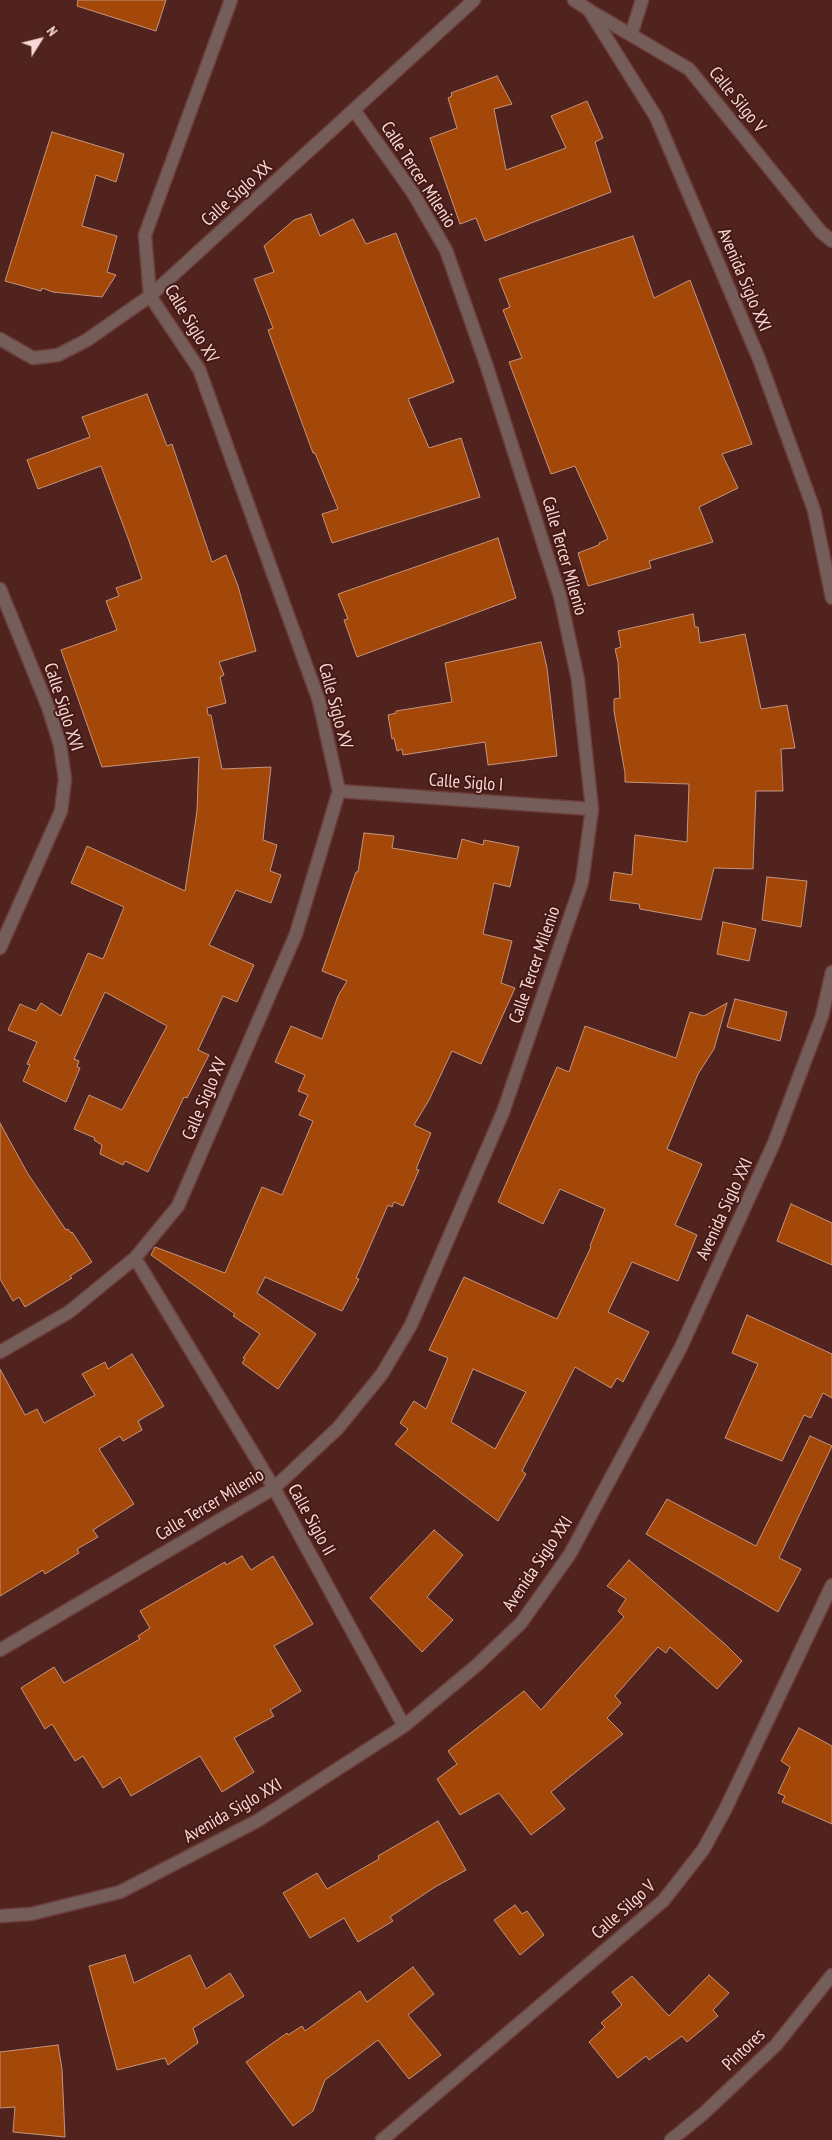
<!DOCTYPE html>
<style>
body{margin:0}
#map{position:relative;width:832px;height:2140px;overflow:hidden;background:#51231f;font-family:"PT Sans Narrow",sans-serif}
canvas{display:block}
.north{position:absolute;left:15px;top:15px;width:50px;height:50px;-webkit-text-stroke:4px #451915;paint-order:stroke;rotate:54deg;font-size:14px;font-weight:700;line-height:20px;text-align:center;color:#f7d8d4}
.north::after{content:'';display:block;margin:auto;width:18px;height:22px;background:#f7d8d4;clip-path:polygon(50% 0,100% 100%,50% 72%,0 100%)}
</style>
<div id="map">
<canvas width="832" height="2140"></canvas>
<div class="north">N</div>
</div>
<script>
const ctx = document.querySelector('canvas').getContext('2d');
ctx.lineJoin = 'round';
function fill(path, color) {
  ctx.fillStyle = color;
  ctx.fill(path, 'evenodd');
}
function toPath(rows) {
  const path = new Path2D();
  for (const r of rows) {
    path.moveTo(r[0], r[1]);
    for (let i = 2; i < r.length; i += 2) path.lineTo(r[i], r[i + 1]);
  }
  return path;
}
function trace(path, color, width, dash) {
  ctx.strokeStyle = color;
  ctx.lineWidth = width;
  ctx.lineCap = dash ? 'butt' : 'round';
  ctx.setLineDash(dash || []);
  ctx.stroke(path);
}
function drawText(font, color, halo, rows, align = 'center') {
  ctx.font = font + ' "PT Sans Narrow",sans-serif';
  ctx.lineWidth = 4;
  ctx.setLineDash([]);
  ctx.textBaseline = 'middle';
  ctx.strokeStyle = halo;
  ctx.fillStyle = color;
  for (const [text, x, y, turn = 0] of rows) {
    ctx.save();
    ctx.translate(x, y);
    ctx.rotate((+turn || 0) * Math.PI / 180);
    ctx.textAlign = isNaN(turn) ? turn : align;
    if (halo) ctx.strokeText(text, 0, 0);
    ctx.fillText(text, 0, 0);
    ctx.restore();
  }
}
const building = toPath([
 [78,0,166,0,156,31,77,6,78,0],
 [497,76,512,104,494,109,506,170,566,148,551,116,587,101,603,138,595,142,611,192,485,241,476,218,460,224,430,138,457,128,448,98,452,96,451,93,497,76],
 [52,132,124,154,116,182,96,175,82,226,117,236,107,272,116,275,102,297,53,292,42,288,41,291,5,281,52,132],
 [311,214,320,236,353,219,366,244,396,233,454,382,408,399,429,448,461,438,480,497,332,543,322,514,338,509,315,453,313,453,268,330,273,328,254,279,274,272,264,246,294,220,311,214],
 [633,236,654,298,690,280,752,444,722,454,738,488,699,507,713,542,649,561,651,568,588,586,578,553,599,545,599,543,608,539,575,466,551,474,509,362,522,358,503,310,510,307,499,279,633,236],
 [147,394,167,446,172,444,212,562,226,555,238,586,256,651,219,662,224,675,220,677,226,703,207,708,208,715,211,715,222,769,271,767,263,840,277,845,270,871,281,875,271,903,236,890,209,945,254,965,237,1002,223,996,198,1050,209,1055,187,1098,184,1097,148,1172,125,1161,123,1165,100,1154,102,1145,94,1140,95,1138,74,1129,89,1095,122,1110,167,1026,105,992,74,1059,79,1061,77,1067,80,1068,66,1102,23,1081,30,1065,27,1064,37,1042,8,1030,20,1004,36,1011,41,1003,61,1016,88,953,103,959,124,907,71,883,87,846,185,891,197,811,199,757,102,767,61,650,117,630,106,601,119,596,116,588,142,579,129,541,101,466,38,489,27,460,90,437,82,417,147,394],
 [498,538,516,598,357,657,344,620,348,619,338,594,498,538],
 [693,614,695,627,698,627,700,643,745,634,761,709,787,705,795,748,781,749,783,791,756,791,753,869,714,868,701,920,640,909,639,904,610,900,614,872,632,875,635,835,687,842,689,784,625,782,625,773,614,711,614,699,620,698,618,662,615,649,621,647,618,631,693,614],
 [541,642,547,668,557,756,488,765,485,742,403,755,402,749,397,751,394,738,392,739,388,715,396,713,396,711,452,702,445,663,541,642],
 [364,833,394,836,392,848,457,859,462,839,483,845,484,840,519,847,510,887,494,883,483,934,512,941,501,983,515,988,481,1064,452,1051,429,1100,414,1125,431,1133,416,1169,419,1170,403,1206,394,1202,392,1207,388,1205,356,1278,359,1279,342,1311,265,1277,257,1293,316,1334,278,1389,242,1363,245,1359,243,1358,260,1334,233,1316,235,1314,151,1255,155,1247,225,1273,262,1187,282,1195,313,1121,299,1115,308,1095,298,1091,305,1075,275,1062,291,1026,322,1039,338,996,347,981,322,971,356,872,358,872,364,833],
 [767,877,807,881,801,927,762,920,767,877],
 [723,922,756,929,749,961,717,954,723,922],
 [735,999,787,1012,780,1041,727,1027,735,999],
 [727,1003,714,1049,698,1074,667,1149,702,1164,675,1225,697,1235,678,1281,632,1262,608,1312,649,1332,623,1382,617,1378,611,1388,575,1367,522,1471,526,1474,498,1521,395,1444,408,1429,400,1423,414,1401,426,1409,448,1358,429,1350,464,1277,557,1319,591,1247,590,1246,605,1209,560,1189,543,1224,498,1202,557,1067,569,1072,585,1026,676,1058,690,1012,704,1016,727,1003],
 [473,1369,526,1392,495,1449,451,1422,473,1369],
 [0,1123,28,1174,66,1230,68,1229,71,1233,72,1232,92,1262,70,1276,72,1278,25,1307,19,1297,13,1301,0,1279,0,1123],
 [791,1204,832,1223,832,1265,777,1241,791,1204],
 [747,1315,832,1354,832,1398,823,1393,811,1418,804,1415,782,1461,725,1438,758,1364,732,1353,747,1315],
 [132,1354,164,1406,138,1421,142,1430,123,1441,120,1436,99,1449,134,1504,93,1530,98,1537,77,1549,79,1553,45,1574,43,1570,0,1596,0,1369,25,1415,37,1409,44,1423,95,1395,82,1374,105,1362,108,1369,132,1354],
 [810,1436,832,1446,779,1558,801,1569,778,1612,646,1534,667,1499,756,1546,810,1436],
 [434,1530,463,1555,427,1597,453,1620,422,1652,370,1598,434,1530],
 [242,1556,251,1570,273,1556,313,1624,274,1646,301,1691,270,1710,274,1716,234,1738,254,1772,222,1792,200,1756,131,1796,120,1777,103,1788,83,1756,75,1761,52,1724,45,1729,21,1688,54,1667,64,1683,140,1639,138,1636,150,1628,140,1611,225,1562,226,1565,242,1556],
 [629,1560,726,1645,742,1661,717,1689,670,1647,666,1653,658,1647,615,1696,621,1703,607,1718,623,1734,551,1792,565,1809,531,1835,499,1793,460,1815,437,1779,457,1764,448,1751,524,1691,541,1710,624,1617,618,1611,626,1599,607,1586,629,1560],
 [799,1728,832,1746,832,1824,782,1802,785,1796,778,1793,790,1767,781,1761,799,1728],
 [438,1821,466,1870,435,1887,390,1917,393,1921,358,1942,344,1918,310,1938,283,1893,317,1873,327,1889,379,1859,378,1856,438,1821],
 [515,1905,522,1914,527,1911,544,1935,520,1955,494,1920,515,1905],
 [125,1955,134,1983,190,1955,206,1989,230,1973,244,1996,193,2028,198,2043,168,2065,165,2058,117,2070,89,1966,125,1955],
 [413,1967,434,1994,408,2015,441,2055,409,2079,378,2040,325,2080,313,2111,293,2126,246,2062,287,2033,288,2035,302,2026,305,2031,360,1991,367,2002,413,1967],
 [709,1975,729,1993,713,2010,718,2016,687,2042,682,2036,649,2060,646,2056,618,2078,589,2042,605,2027,601,2023,622,2005,612,1992,632,1976,669,2016,709,1975],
 [58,2045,62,2069,65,2137,13,2132,15,2107,0,2108,0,2052,58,2045]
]);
const minor = toPath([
 [574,0,589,10,656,117,759,359,814,510,832,598],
 [592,12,689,69,821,232,832,241],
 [631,35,642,0],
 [0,339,33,358,58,355,87,340,150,296,474,0],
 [0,589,48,707,60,745,65,779,61,811,0,948],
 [339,791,592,809],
 [135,1258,274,1488,404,1726],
 [0,1352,69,1312,135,1258,178,1206,296,934,339,791,319,701,199,369,150,296,145,235,231,0],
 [0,1650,274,1488,338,1428,382,1374,411,1325,503,1112,582,882,592,809,578,680,560,596,486,364,446,250,413,193,354,110],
 [0,1916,31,1914,120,1892,257,1821,404,1726,477,1665,521,1623,570,1554,681,1347,774,1143,822,1016,832,972],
 [382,2140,663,1901,703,1850,725,1810,832,1585],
 [671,2140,704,2113,776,2045,832,1975]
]);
const streetNames = [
 ["Calle Silgo V",737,100,51],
 ["Calle Tercer Milenio",418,175,57],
 ["Calle Siglo XX",237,194,-42],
 ["Avenida Siglo XXI",744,280,67],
 ["Calle Siglo XV",191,324,59],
 ["Calle Tercer Milenio",564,556,74],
 ["Calle Siglo XV",335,706,75],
 ["Calle Siglo XVI",63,707,72],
 ["Calle Siglo I",466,783,4],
 ["Calle Tercer Milenio",535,965,-71],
 ["Calle Siglo XV",205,1099,-67],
 ["Avenida Siglo XXI",725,1209,-65],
 ["Calle Tercer Milenio",210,1505,-31],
 ["Calle Siglo II",311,1520,61],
 ["Avenida Siglo XXI",538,1564,-56],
 ["Avenida Siglo XXI",233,1811,-30],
 ["Calle Silgo V",624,1910,-42],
 ["Pintores",744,2050,-44]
];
fill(building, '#a4480a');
trace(building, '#c6947c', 1);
trace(minor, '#6c403c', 15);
trace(minor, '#755d5a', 12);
drawText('18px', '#f7d8d4', '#451915', streetNames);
</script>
